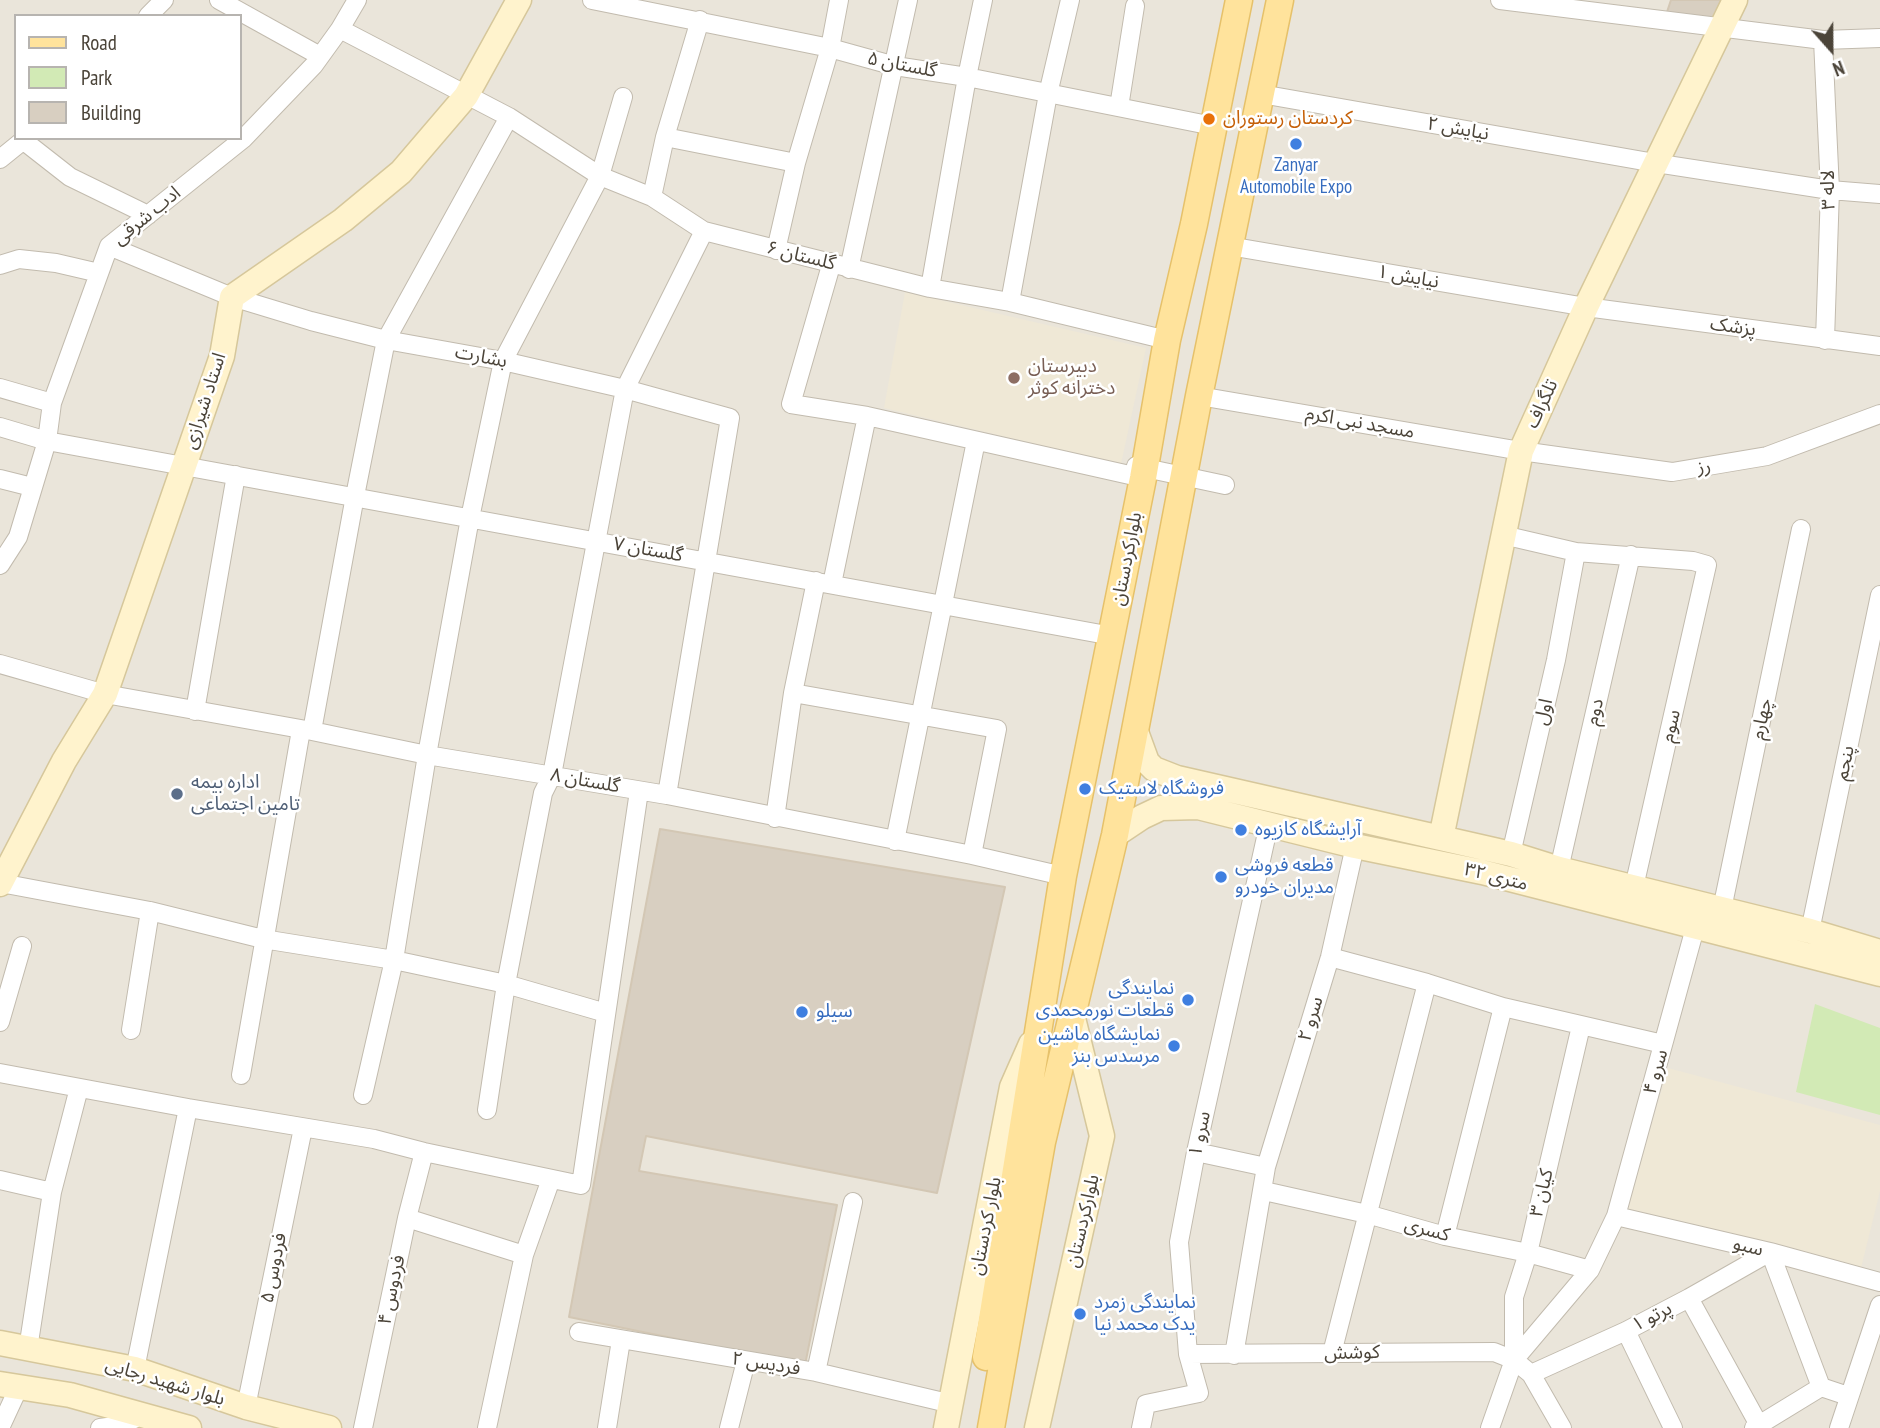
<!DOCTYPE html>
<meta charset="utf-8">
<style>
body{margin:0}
#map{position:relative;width:1880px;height:1428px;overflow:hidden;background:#f6f3ec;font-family:"PT Sans Narrow",sans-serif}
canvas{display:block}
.legend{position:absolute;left:14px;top:14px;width:228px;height:126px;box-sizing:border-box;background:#fff;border:2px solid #b7b4b0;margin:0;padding:9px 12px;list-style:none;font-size:21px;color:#4b4439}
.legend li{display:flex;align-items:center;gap:14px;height:35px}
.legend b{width:35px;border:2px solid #b7b4b0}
.north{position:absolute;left:1796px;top:14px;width:70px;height:70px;-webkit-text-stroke:5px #fff;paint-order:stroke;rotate:159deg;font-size:19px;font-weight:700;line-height:28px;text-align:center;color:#4b4439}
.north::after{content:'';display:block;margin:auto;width:24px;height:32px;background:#4b4439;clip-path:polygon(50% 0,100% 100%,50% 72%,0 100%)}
</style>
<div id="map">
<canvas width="1880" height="1428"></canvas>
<ul class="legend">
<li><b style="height:9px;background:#ffe39c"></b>Road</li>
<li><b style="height:19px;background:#d2eab5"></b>Park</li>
<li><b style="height:19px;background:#d8cfc1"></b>Building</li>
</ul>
<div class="north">N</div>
</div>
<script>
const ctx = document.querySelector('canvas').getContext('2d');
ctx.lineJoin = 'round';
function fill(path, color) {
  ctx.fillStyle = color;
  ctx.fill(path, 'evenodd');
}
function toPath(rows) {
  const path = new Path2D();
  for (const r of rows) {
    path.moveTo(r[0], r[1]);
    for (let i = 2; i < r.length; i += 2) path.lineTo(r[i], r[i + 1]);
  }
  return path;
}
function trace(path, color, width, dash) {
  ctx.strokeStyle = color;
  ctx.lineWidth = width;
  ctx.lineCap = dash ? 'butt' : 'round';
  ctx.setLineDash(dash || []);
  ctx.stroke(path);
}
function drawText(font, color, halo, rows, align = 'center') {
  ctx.font = font + ' "PT Sans Narrow","Noto Sans Arabic",sans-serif';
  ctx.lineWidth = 5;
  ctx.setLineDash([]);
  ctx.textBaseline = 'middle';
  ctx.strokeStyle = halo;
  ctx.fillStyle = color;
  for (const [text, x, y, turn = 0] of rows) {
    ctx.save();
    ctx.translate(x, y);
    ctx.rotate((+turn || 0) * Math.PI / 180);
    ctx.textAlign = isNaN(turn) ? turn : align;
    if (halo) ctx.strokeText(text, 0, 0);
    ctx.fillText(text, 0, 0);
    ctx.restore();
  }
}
const residential = toPath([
 [0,0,1880,0,1880,1428,0,1428],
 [16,16,240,16,240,138,16,138]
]);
const education = toPath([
 [905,292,1146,348,1121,464,884,408],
 [1668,1068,1880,1125,1880,1191,1861,1268,1627,1210]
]);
const green = toPath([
 [1815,1004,1880,1028,1880,1115,1796,1092]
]);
const building = toPath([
 [1671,0,1721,0,1713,19,1666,15,1671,0],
 [660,829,1005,887,937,1193,646,1136,639,1171,837,1205,805,1365,569,1317,660,829]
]);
const street = toPath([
 [219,0,320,56],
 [592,0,830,48,895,66,967,77,1213,126],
 [1500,0,1823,40,1880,38],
 [148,16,164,0],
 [340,29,509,117,600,176,652,197,704,231,930,288,1010,302,1167,340],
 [1823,40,1830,190,1825,340],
 [1261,94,1655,163,1830,190,1880,194],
 [1119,107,1135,6],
 [665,137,796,163],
 [24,141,70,177,148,215],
 [0,159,26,138],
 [652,197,665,137,700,20],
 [109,246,232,297,311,321,386,340,503,361,625,389,730,418,667,795],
 [1229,246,1586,307,1880,346],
 [776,250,796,163,830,48,839,0],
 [832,262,791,404,867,416,1143,478],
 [0,265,19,259,56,263,99,273],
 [849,269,908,0],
 [930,288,967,77,983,0],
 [1010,302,1048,94,1070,0],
 [0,388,52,403],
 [1199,396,1521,451,1672,472,1767,456,1880,414],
 [0,427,47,441,1112,636],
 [1136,466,1225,485],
 [0,479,32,487],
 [1503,535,1576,552],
 [0,565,18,537,47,441,52,403,109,246,243,139,314,65,340,29,357,0],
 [832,584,867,416],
 [0,664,105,694,312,731,427,755,667,795,972,855,1063,876],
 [793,693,997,729,972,855],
 [195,711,236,475],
 [312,731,355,496,386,340,509,117],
 [775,818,793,693,816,581],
 [895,841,976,441],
 [1511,854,1556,660,1576,552,1693,561,1707,565,1634,887],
 [1559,869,1631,555],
 [1,883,150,911,263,939,394,960,506,984,606,1013],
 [1722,909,1801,529],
 [1810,931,1880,595],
 [1330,957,1427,983,1503,1007,1663,1044],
 [0,1022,22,946],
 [131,1030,150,911],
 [0,1073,188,1108,374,1139,424,1152,581,1185,639,791],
 [241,1075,301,730],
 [363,1095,394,960,427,755,470,518,503,361,600,176,623,97],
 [487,1110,506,984,543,793,552,775,625,389,704,231],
 [1196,1152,1266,1167],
 [0,1180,52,1192],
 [1264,1191,1367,1214,1445,1236,1528,1253,1590,1270],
 [1616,1216,1770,1252,1880,1282],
 [407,1218,524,1255],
 [1445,1236,1503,1007],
 [1689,1298,1759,1425],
 [1626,1331,1673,1428],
 [579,1332,816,1372,952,1404],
 [28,1349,52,1192,79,1088],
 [1332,1353,1427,983],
 [1188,1354,1494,1352,1514,1360,1531,1374,1562,1428],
 [1234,1355,1266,1167,1330,957,1355,846],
 [1514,1360,1514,1297,1528,1253,1581,1026],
 [135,1369,188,1108],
 [816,1372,853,1202],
 [1531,1374,1626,1331,1689,1298,1770,1252,1821,1387,1848,1396],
 [246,1407,303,1128],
 [0,1428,18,1389],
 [100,1428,122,1425,142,1415],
 [363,1428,407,1218,424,1152],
 [487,1428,524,1255,551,1179],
 [607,1428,621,1340],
 [729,1428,746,1361],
 [1141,1428,1146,1404,1199,1393,1188,1354,1179,1242,1196,1152,1269,824],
 [1490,1428,1514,1360,1590,1270,1616,1216,1695,928],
 [1754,1428,1821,1387],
 [1839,1428,1880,1305]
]);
const secondary = toPath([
 [1136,732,1147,762,1154,769,1177,778,1511,854,1559,869,1810,931,1880,952],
 [1115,835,1142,817,1161,808,1198,807,1355,846,1482,872,1880,974],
 [1441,838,1521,451,1586,307,1735,0],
 [0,884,64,761,105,694,222,356,232,297,343,220,401,172,466,96,519,0],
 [0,1343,135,1369,246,1407,329,1428],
 [0,1384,70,1395,189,1428],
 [946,1428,1012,1087,1031,1044],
 [1037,1428,1102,1136,1072,1014]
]);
const primary = toPath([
 [986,1357,1063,876,1143,478,1167,340,1194,224,1239,0],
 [991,1428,1042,1142,1115,835,1199,396,1280,0]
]);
const markers = [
 [1209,119,7,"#e8710a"],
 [1296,144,7,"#3f7fe0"],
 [1014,378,7,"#8d6e63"],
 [1085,789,7,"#3f7fe0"],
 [177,794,7,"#5c6f8a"],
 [1241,830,7,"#3f7fe0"],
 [1221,877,7,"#3f7fe0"],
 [1188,1000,7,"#3f7fe0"],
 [802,1012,7,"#3f7fe0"],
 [1174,1046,7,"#3f7fe0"],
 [1080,1314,7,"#3f7fe0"]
];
const streetNames = [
 ["گلستان ۵",902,65,11],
 ["نیایش ۲",1458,129,10],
 ["لاله ۳",1829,190,-90],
 ["ادب شرقی",147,216,-39],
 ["گلستان ۶",801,256,14],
 ["نیایش ۱",1408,277,10],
 ["پزشک",1733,327,8],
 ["بشارت",481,357,11],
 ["استاد شیرازی",205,401,-72],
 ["تلگراف",1542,404,-65],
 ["مسجد نبی اکرم",1360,423,10],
 ["رز",1704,467,-9],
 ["گلستان ۷",648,550,10],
 ["بلوارکردستان",1127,559,-79],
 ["اول",1544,712,-77],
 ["دوم",1595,712,-77],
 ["چهارم",1762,719,-78],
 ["سوم",1671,726,-77],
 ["پنجم",1845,763,-78],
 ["گلستان ۸",585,781,10],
 ["۳۲ متری",1496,877,14],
 ["سرو ۲",1311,1019,-73],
 ["سرو ۴",1656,1072,-74],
 ["سرو ۱",1200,1134,-78],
 ["کیان ۳",1542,1193,-77],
 ["بلوارکردستان",1083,1221,-77],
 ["بلوار کردستان",986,1226,-79],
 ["کسری",1427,1230,15],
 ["سبو",1748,1247,14],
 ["فردوس ۵",274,1268,-79],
 ["فردوس ۴",392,1290,-78],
 ["پرتو ۱",1652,1317,-27],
 ["کوشش",1352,1353,-1],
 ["فردیس ۲",766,1364,9],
 ["بلوار شهید رجایی",165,1382,17]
];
const foodNames = [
 ["کردستان رستوران",1223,119]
];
const shopNames = [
 ["Zanyar",1296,166,"center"],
 ["Automobile Expo",1296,188,"center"],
 ["فروشگاه لاستیک",1099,789],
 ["آرایشگاه کازیوه",1255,830],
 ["قطعه فروشی",1235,866],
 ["مدیران خودرو",1235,888],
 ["نمایندگی",1174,989,"right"],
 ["قطعات نورمحمدی",1174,1011,"right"],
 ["سیلو",816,1012],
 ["نمایشگاه ماشین",1160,1035,"right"],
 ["مرسدس بنز",1160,1057,"right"],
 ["نمایندگی زمرد",1094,1303],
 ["یدک محمد نیا",1094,1325]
];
const educationNames = [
 ["دبیرستان",1028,367],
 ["دخترانه کوثر",1028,389]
];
const serviceNames = [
 ["اداره بیمه",191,783],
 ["تامین اجتماعی",191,805]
];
fill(residential, '#eae5da');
fill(education, '#efe8d6');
fill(green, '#d2eab5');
fill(building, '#d8cfc1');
trace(building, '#d3c7b4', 2);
trace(street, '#c2bbae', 20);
trace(secondary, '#d6c79b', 27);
trace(primary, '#e6c16a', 29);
trace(street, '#fff', 18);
trace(secondary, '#fff3cd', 24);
trace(primary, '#ffe39c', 26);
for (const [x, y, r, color] of markers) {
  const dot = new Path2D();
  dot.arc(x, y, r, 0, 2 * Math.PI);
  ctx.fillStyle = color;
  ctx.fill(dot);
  trace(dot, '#fff', 2.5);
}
drawText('19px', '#4b4439', '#fff', streetNames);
drawText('19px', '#c56008', '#fff', foodNames, 'left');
drawText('19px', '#366cbe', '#fff', shopNames, 'left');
drawText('19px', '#785e54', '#fff', educationNames, 'left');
drawText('19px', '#4e5e75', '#fff', serviceNames, 'left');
</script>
